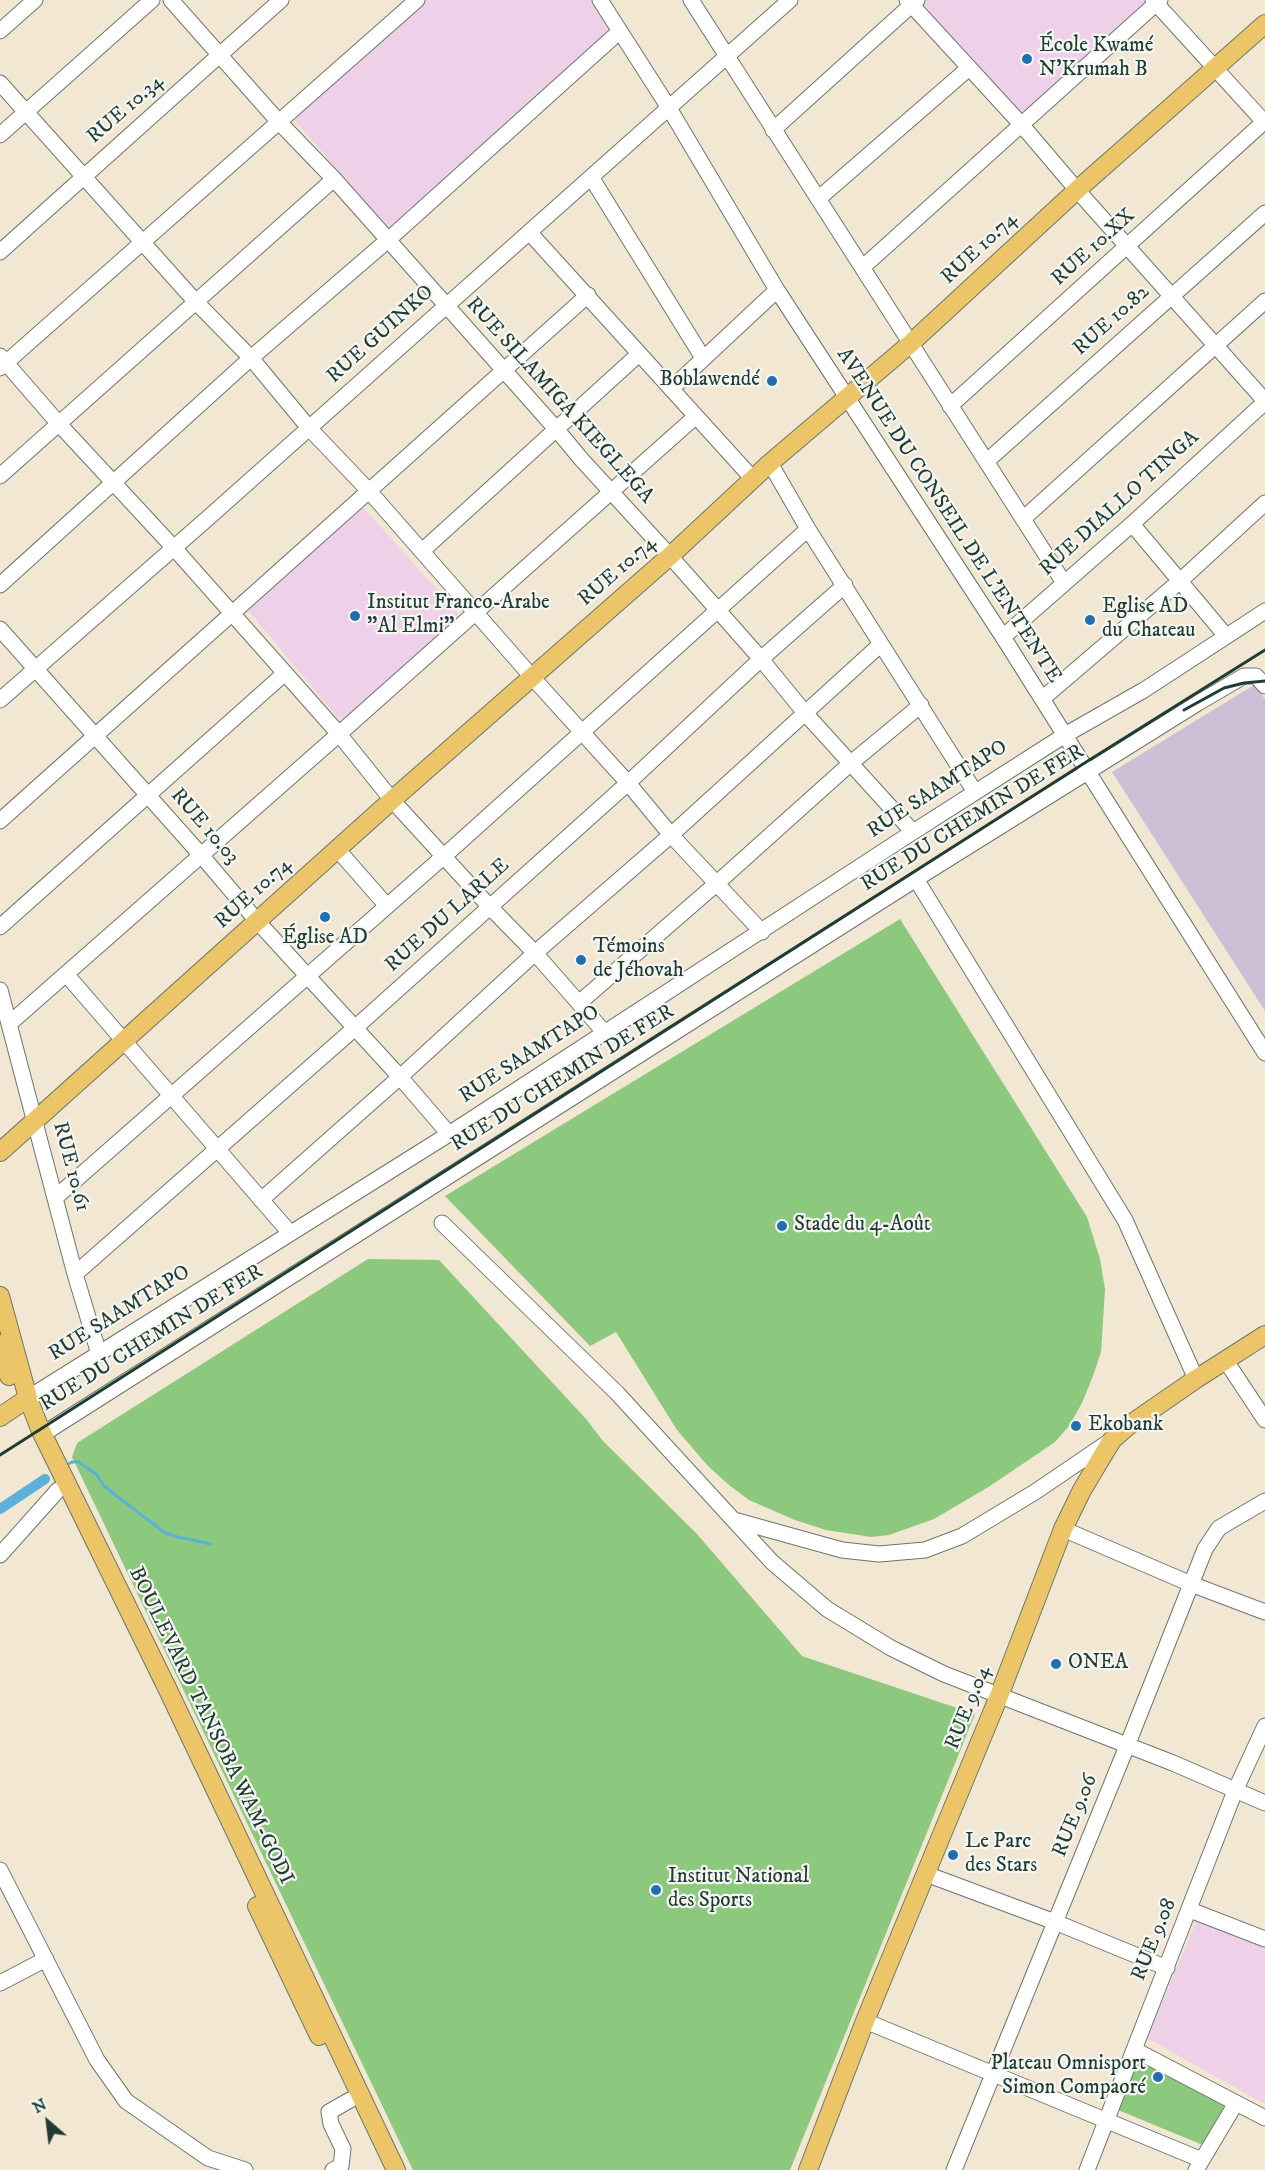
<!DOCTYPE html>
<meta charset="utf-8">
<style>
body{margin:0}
#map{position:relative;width:1265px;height:2170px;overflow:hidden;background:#f2e7d2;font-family:"IM FELL DW Pica",serif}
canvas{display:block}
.north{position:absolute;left:18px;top:2092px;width:60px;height:60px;-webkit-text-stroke:4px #f6f6f2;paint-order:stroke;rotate:332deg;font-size:16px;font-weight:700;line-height:24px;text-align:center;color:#1f3d34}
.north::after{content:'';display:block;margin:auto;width:21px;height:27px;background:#1f3d34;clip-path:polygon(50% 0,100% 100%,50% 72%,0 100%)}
</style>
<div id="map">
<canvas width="1265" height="2170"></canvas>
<div class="north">N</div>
</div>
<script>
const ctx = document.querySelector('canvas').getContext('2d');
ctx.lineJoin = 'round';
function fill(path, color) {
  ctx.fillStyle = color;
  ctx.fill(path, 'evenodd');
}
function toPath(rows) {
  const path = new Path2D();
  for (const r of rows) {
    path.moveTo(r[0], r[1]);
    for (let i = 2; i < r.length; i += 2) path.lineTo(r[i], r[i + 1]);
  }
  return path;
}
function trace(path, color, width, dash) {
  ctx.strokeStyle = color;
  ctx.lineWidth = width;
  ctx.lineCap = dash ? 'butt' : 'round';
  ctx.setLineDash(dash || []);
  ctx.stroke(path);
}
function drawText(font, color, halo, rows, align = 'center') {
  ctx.font = font + ' "IM FELL DW Pica",serif';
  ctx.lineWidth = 4.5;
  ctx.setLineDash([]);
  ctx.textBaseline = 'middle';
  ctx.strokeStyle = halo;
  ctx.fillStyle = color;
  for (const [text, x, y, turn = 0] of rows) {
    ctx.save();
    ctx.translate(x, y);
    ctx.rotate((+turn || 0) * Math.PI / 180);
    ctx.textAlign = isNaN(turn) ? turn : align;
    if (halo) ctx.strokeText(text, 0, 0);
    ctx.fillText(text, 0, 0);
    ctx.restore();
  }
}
const built = toPath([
 [421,0,598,0,615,27,390,230,291,116],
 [924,0,1146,0,1147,1,1021,116,921,3],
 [363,507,457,612,458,620,346,719,338,718,247,609],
 [1197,1920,1265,1948,1265,2104,1147,2038]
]);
const industrial = toPath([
 [1254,685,1265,699,1265,1011,1112,772]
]);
const green = toPath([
 [900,919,1087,1217,1100,1259,1105,1289,1101,1352,1093,1376,1082,1403,1069,1426,1055,1442,990,1486,934,1519,889,1535,871,1537,826,1530,795,1520,749,1500,729,1485,708,1466,677,1430,616,1332,590,1346,445,1196],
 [368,1259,439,1260,587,1420,602,1440,697,1534,802,1656,975,1714,790,2170,413,2170,72,1457,77,1443],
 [1142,2052,1227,2101,1203,2145,1118,2110]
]);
const stream = toPath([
 [66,1465,72,1462,79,1462,97,1475,104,1486,165,1533,178,1537,211,1544]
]);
const canal = toPath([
 [0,1509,45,1479]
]);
const minor = toPath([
 [171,0,278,121,334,179,557,430,582,460,670,556,761,659,805,713,913,832],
 [600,0,669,108,777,290,1003,637,1265,1053],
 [691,0,1064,583],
 [907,0,1020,123,1077,190,1265,401],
 [1153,0,1265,123],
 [0,31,35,0],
 [0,83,195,301,251,358,309,428,369,491,532,677,628,783,671,835,762,932],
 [773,130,917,0],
 [0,135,152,0],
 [591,177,703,358],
 [818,199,969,68],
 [529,232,753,479],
 [0,252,281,0],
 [863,267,1160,0],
 [0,356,59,424,174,548,285,673,339,734,392,800,489,906,535,953,605,1033],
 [0,368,417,0],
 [671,389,777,290],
 [950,406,1265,121],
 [987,461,1265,213],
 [770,463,808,529,975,792],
 [0,476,334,179],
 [1024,518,1265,301],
 [1132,524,1226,636],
 [422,551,639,354],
 [0,585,251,358,388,240,620,31],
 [0,629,201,855,257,921,400,1077,449,1134],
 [1003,637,1132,524,1265,402],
 [1042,699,1180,581,1265,503],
 [0,700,208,518,790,0],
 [0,821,588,295],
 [337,849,387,906],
 [916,879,1125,1220,1196,1379],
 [0,927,285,673],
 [66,974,290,1233],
 [0,990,75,1274,99,1354],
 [579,1003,716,884,851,763,921,705],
 [9,1024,339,734,695,417],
 [56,1197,443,857,808,529],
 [261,1200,400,1077,535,953,671,835,881,644],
 [442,1223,617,1393,772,1562,827,1609,891,1648,944,1674,1173,1763,1265,1803],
 [75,1274,356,1027,628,783,761,659,845,585],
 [1226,1361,1265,1420],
 [28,1398,449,1134,913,832,1065,735,1144,690,1265,611],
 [43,1434,916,879,1198,703,1244,676,1256,676,1265,686],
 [734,1520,842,1550,879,1554,925,1550,962,1536,1035,1492,1110,1441],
 [1063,1529,1191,1584,1265,1612],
 [0,1555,58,1490],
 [0,1870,97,2060,126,2101,208,2158,245,2170],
 [926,1874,1055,1922,1167,1968],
 [1190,1910,1265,1939],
 [0,1983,46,1959],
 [865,2021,1202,2160],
 [1135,2050,1265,2118],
 [333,2170,341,2166,343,2149,331,2124,329,2112,350,2100],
 [954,2170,1127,1746,1205,1549,1219,1528,1265,1501],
 [1087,2170,1235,1791,1265,1726],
 [1196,2170,1236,2103]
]);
const major = toPath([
 [0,1152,392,800,670,556,770,463,910,344,1077,190,1265,24],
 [0,1296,28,1398,40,1429,169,1692,396,2170],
 [0,1344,9,1376],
 [0,1417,28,1398],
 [257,1906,319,2036],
 [808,2170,865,2021,999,1696,1063,1529,1082,1490,1112,1440,1128,1426,1196,1379,1265,1335]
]);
const rail = toPath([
 [1184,710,1224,688,1244,683,1265,681],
 [0,1455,1083,764,1265,650]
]);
const markers = [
 [1027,59,6,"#1f6fb2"],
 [772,381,6,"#1f6fb2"],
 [355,616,6,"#1f6fb2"],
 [1090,620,6,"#1f6fb2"],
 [325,917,6,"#1f6fb2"],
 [581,960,6,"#1f6fb2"],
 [782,1226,6,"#1f6fb2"],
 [1076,1426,6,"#1f6fb2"],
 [1056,1664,6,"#1f6fb2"],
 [953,1855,6,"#1f6fb2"],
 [656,1890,6,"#1f6fb2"],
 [1158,2077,6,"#1f6fb2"]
];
const poiNames = [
 ["École Kwamé",1039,47],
 ["N'Krumah B",1039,71],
 ["Boblawendé",760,381,"right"],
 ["Institut Franco-Arabe",367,604],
 ["\"Al Elmi\"",367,628],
 ["Eglise AD",1102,608],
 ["du Chateau",1102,632],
 ["Église AD",325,939,"center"],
 ["Témoins",593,948],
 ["de Jéhovah",593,972],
 ["Stade du 4-Août",794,1226],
 ["Ekobank",1088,1426],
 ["ONEA",1068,1664],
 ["Le Parc",965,1843],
 ["des Stars",965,1867],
 ["Institut National",668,1878],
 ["des Sports",668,1902],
 ["Plateau Omnisport",1146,2065,"right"],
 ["Simon Compaoré",1146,2089,"right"]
];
const streetNames = [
 ["RUE 10.34",126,110,-41],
 ["RUE 10.XX",1094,248,-42],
 ["RUE 10.74",980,249,-43],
 ["RUE 10.82",1112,321,-42],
 ["RUE GUINKO",381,335,-42],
 ["RUE SILAMIGA KIEGLEGA",559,401,48],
 ["RUE DIALLO TINGA",1120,504,-42],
 ["AVENUE DU CONSEIL DE L'ENTENTE",948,516,57],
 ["RUE 10.74",618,572,-41],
 ["RUE SAAMTAPO",938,790,-33],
 ["RUE DU CHEMIN DE FER",973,819,-32],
 ["RUE 10.03",204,827,49],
 ["RUE 10.74",254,894,-42],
 ["RUE DU LARLE",448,916,-42],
 ["RUE SAAMTAPO",530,1055,-33],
 ["RUE DU CHEMIN DE FER",563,1079,-32],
 ["RUE 10.61",70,1167,75],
 ["RUE SAAMTAPO",120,1314,-32],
 ["RUE DU CHEMIN DE FER",152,1339,-32],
 ["RUE 9.04",969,1708,-68],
 ["BOULEVARD TANSOBA WAM-GODI",210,1726,64],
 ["RUE 9.06",1076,1816,-68],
 ["RUE 9.08",1155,1940,-68]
];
fill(built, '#eed0e8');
fill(industrial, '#ccbed4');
fill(green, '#8cc87d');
trace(stream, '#5db1d9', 3);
trace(canal, '#5db1d9', 10);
trace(minor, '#69786b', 17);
trace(major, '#69786b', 20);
trace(minor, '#fff', 15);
trace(major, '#edc569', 18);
trace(rail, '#1f3d34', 3);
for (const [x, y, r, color] of markers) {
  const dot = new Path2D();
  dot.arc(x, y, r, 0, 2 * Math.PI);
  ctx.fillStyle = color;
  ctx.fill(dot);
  trace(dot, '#f6f6f2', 2);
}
drawText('21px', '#1f3d34', '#f6f6f2', poiNames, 'left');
drawText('21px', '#1f3d34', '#f6f6f2', streetNames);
</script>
